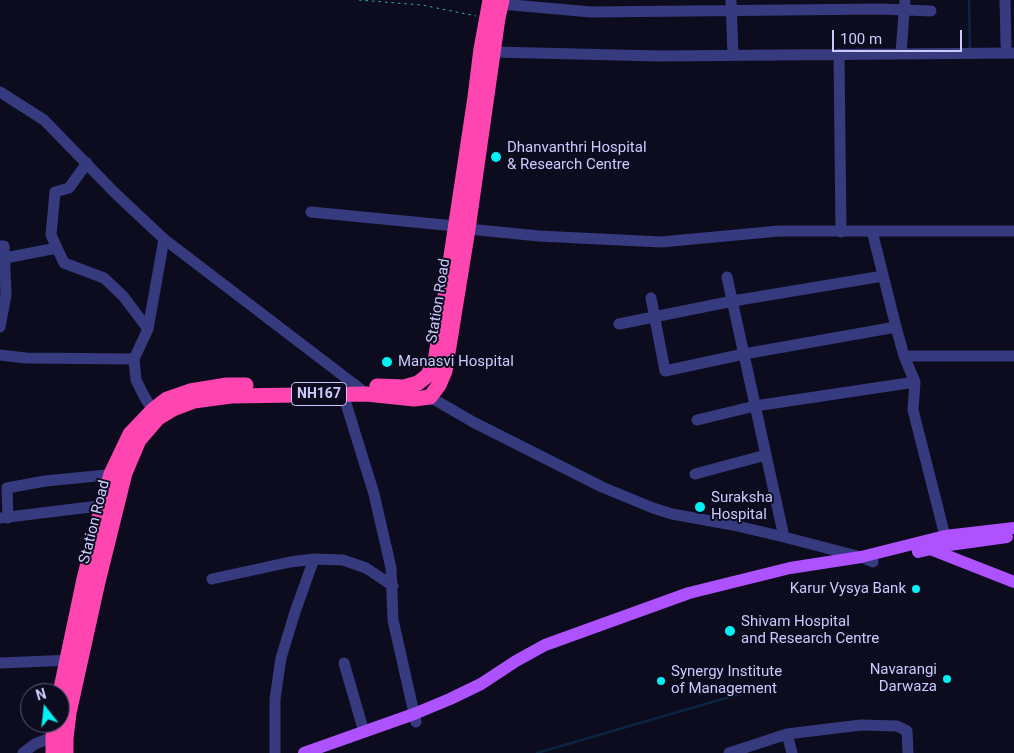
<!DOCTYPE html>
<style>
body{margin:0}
#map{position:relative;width:1014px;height:753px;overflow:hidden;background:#0d0c1f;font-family:Roboto,sans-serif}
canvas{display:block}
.north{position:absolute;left:20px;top:683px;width:50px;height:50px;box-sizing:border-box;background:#0d0c1f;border:1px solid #595879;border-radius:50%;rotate:344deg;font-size:14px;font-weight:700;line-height:20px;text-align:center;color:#cbcaff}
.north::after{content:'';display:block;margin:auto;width:18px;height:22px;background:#00f2f5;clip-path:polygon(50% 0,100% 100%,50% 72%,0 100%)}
.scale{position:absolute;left:832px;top:30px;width:130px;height:22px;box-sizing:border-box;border:2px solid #cbcaff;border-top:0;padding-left:6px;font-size:15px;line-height:18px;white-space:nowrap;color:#cbcaff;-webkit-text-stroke:4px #0d0c1f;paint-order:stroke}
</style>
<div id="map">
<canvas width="1014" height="753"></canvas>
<div class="north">N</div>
<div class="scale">100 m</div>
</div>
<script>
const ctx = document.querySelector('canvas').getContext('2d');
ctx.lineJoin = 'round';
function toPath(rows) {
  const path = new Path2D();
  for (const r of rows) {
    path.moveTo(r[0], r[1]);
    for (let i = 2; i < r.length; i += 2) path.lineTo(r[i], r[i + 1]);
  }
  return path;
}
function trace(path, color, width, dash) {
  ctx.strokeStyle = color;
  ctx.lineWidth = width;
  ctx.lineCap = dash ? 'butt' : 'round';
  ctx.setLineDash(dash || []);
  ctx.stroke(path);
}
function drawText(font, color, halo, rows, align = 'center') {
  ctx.font = font + ' Roboto,sans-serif';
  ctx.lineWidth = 4;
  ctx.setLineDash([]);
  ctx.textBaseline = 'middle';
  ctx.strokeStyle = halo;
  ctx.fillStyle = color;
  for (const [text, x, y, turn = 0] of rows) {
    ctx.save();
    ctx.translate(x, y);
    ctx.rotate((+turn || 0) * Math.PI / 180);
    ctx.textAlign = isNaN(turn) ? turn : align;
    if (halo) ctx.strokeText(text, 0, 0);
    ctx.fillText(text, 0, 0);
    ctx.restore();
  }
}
const stream = toPath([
 [969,0,970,50],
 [537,753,774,684]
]);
const path = toPath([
 [359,0,422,5,476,16]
]);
const minor = toPath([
 [731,0,733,55],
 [1005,0,1006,45],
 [501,4,591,12,881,9,931,11],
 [493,52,660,56,1014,53],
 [901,53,905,0],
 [839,54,841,232],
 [0,92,44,120,115,193,164,239,367,394],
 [87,163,69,188,55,192,51,235,64,263,104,278,123,296,148,329],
 [311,212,455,226,468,229,539,236,661,242,779,231,1014,231],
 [872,231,896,327,904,356,915,382,913,410,945,536,948,543],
 [0,246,4,246,6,295,0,327],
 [5,258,57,248],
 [727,277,784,537],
 [651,298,665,371,744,354,896,327],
 [619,324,733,301,883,276],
 [0,355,26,358,134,359],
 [904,356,1014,356],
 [343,394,374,494,391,568,393,620,416,722],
 [430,397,473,422,602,487,653,508,672,514,733,525,784,537,861,557,873,562],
 [157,417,144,396,136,380,134,359,148,329,164,239],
 [697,420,755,406,915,382],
 [695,474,766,455],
 [0,518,107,505],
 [8,518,7,488,45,481,117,474],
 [212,579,290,562,314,559,343,560,366,568,393,586],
 [0,663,73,660],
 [344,663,364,732],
 [787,734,792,753],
 [23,753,35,744,53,737],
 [275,753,275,699,281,658,295,612,314,559],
 [729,753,787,734,861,725,897,726,907,731,908,753]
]);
const major = toPath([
 [930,549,1014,582],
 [918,552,949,545,1007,537],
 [304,753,414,714,450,699,481,684,516,661,545,645,689,593,790,568,861,557,945,536,1014,528]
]);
const highway = toPath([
 [377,386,404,387,418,383,427,376,435,362,475,97,481,49,490,0],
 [60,693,84,579,102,506,111,474,130,434,153,410,167,399,190,391,227,385,246,385],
 [53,753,53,737,55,723],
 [66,753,66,738,69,713,98,582,125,473,139,440,158,418,173,409,194,401,231,396,367,394,414,399,430,397,439,385,445,371,468,229,498,18,502,0]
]);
const markers = [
 [496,157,6,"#00f2f5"],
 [387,362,6,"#00f2f5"],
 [700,507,6,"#00f2f5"],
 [916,589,5,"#00f2f5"],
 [730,631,6,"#00f2f5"],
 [947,679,5,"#00f2f5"],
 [661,681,5,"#00f2f5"]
];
const shields = [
 [319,394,55]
];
const shieldNames = [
 ["NH167",319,394]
];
const poiNames = [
 ["Dhanvanthri Hospital",507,148],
 ["& Research Centre",507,165],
 ["Manasvi Hospital",398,362],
 ["Suraksha",711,498],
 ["Hospital",711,515],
 ["Karur Vysya Bank",906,589,"right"],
 ["Shivam Hospital",741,622],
 ["and Research Centre",741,639],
 ["Navarangi",937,670,"right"],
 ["Darwaza",937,687,"right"],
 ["Synergy Institute",671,672],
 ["of Management",671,689]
];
const streetNames = [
 ["Station Road",439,301,-81],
 ["Station Road",95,522,-76]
];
trace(stream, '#0b2543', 2.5);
trace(path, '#2cb19d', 1, [2.5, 4]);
trace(minor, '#363a7e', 11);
trace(major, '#ae51ff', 12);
trace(highway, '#ff45af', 15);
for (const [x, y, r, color] of markers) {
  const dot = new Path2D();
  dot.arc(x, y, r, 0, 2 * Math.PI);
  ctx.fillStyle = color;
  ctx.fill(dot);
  trace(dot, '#0d0c1f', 2);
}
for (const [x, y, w] of shields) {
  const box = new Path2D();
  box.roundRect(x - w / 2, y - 11.5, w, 23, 4);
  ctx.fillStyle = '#0d0c1f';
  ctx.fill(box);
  trace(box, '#cbcaff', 1);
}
drawText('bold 14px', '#cbcaff', null, shieldNames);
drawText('15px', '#cbcaff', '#0d0c1f', poiNames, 'left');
drawText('15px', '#cbcaff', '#0d0c1f', streetNames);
</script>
